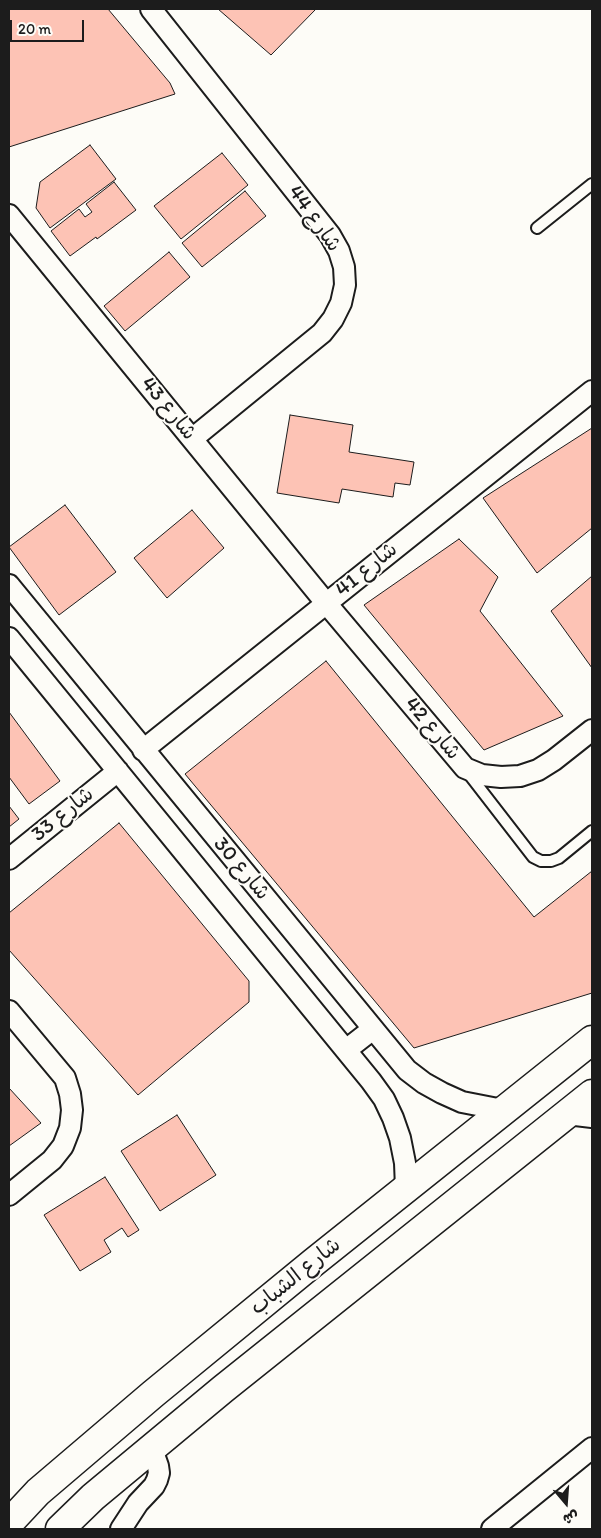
<!DOCTYPE html>
<meta charset="utf-8">
<style>
body{margin:0}
#map{position:relative;width:601px;height:1538px;overflow:hidden;background:#fdfcf7;font-family:Itim,"Playpen Sans Arabic",sans-serif}
canvas{display:block}
.frame{position:absolute;inset:0;border:10px solid #1c1c1c;pointer-events:none}
.north{position:absolute;left:541px;top:1478px;width:50px;height:50px;-webkit-text-stroke:4px #fdfcf7;paint-order:stroke;rotate:162deg;font-size:14px;font-weight:700;line-height:20px;text-align:center;color:#1c1c1c}
.north::after{content:'';display:block;margin:auto;width:18px;height:22px;background:#1c1c1c;clip-path:polygon(50% 0,100% 100%,50% 72%,0 100%)}
.scale{position:absolute;left:10px;top:20px;width:74px;height:22px;box-sizing:border-box;border:2px solid #1c1c1c;border-top:0;padding-left:6px;font-size:15px;line-height:18px;white-space:nowrap;color:#1c1c1c;-webkit-text-stroke:4px #fdfcf7;paint-order:stroke}
</style>
<div id="map">
<canvas width="601" height="1538"></canvas>
<div class="frame"></div>
<div class="north">ش</div>
<div class="scale">20 m</div>
</div>
<script>
const ctx = document.querySelector('canvas').getContext('2d');
ctx.lineJoin = 'round';
function fill(path, color) {
  ctx.fillStyle = color;
  ctx.fill(path, 'evenodd');
}
function toPath(rows) {
  const path = new Path2D();
  for (const r of rows) {
    path.moveTo(r[0], r[1]);
    for (let i = 2; i < r.length; i += 2) path.lineTo(r[i], r[i + 1]);
  }
  return path;
}
function trace(path, color, width, dash) {
  ctx.strokeStyle = color;
  ctx.lineWidth = width;
  ctx.lineCap = dash ? 'butt' : 'round';
  ctx.setLineDash(dash || []);
  ctx.stroke(path);
}
function drawText(font, color, halo, rows, align = 'center') {
  ctx.font = font + ' Itim,"Playpen Sans Arabic",sans-serif';
  ctx.lineWidth = 4;
  ctx.setLineDash([]);
  ctx.textBaseline = 'middle';
  ctx.strokeStyle = halo;
  ctx.fillStyle = color;
  for (const [text, x, y, turn = 0] of rows) {
    ctx.save();
    ctx.translate(x, y);
    ctx.rotate((+turn || 0) * Math.PI / 180);
    ctx.textAlign = isNaN(turn) ? turn : align;
    if (halo) ctx.strokeText(text, 0, 0);
    ctx.fillText(text, 0, 0);
    ctx.restore();
  }
}
const building = toPath([
 [9,9,108,9,170,83,175,94,9,147,9,9],
 [218,9,316,9,271,55,218,9],
 [90,145,116,179,50,228,36,208,40,182,90,145],
 [222,153,248,185,181,239,154,206,222,153],
 [114,182,136,210,97,239,96,237,70,256,51,231,79,209,85,217,92,212,86,204,114,182],
 [245,191,266,216,202,267,182,243,245,191],
 [169,252,190,277,125,331,104,306,169,252],
 [290,415,353,425,349,452,414,462,410,485,395,483,393,497,342,489,339,503,277,493,290,415],
 [592,428,592,528,537,573,483,498,592,428],
 [65,505,116,572,59,615,9,547,65,505],
 [192,510,224,548,167,598,134,558,192,510],
 [459,539,498,577,480,611,563,716,484,750,364,605,459,539],
 [592,576,592,668,551,611,592,576],
 [326,661,534,917,592,871,592,993,414,1048,185,774,326,661],
 [9,712,60,781,29,804,9,777,9,712],
 [9,806,19,819,9,827,9,806],
 [119,823,249,981,249,1002,138,1095,9,950,9,913,119,823],
 [9,1088,41,1123,9,1146,9,1088],
 [177,1115,216,1175,160,1211,121,1151,177,1115],
 [105,1177,139,1230,128,1237,122,1228,104,1240,111,1252,80,1271,44,1215,105,1177]
]);
const lane = toPath([
 [537,228,592,184],
 [468,773,533,857,541,861,551,861,559,858,592,831]
]);
const street = toPath([
 [151,9,330,235,339,251,344,267,345,285,341,303,333,319,322,333,192,439],
 [9,215,326,603,465,768,482,775,501,777,520,776,538,770,554,760,592,730],
 [9,585,407,1070,424,1083,442,1093,462,1102,503,1110],
 [9,638,371,1081,384,1099,393,1118,400,1138,405,1163,406,1188],
 [143,750,592,391],
 [9,859,118,771],
 [9,1011,65,1078,70,1094,72,1110,70,1128,63,1146,52,1160,9,1195],
 [346,1050,373,1029],
 [567,1114,592,1117],
 [121,1529,138,1503,154,1486,157,1480,159,1473,158,1466,152,1449],
 [492,1529,592,1448]
]);
const secondary = toPath([
 [9,1523,38,1492,153,1394,314,1262,592,1040],
 [60,1529,93,1497,223,1389,592,1094]
]);
const streetNames = [
 ["شارع 44",314,219,55],
 ["شارع 43",168,409,51],
 ["شارع 41",367,570,-39],
 ["شارع 42",432,729,50],
 ["شارع 33",63,815,-39],
 ["شارع 30",241,869,50],
 ["شارع الشباب",296,1277,-39]
];
fill(building, '#fdc3b5');
trace(building, '#1c1c1c', 1);
trace(lane, '#1c1c1c', 14);
trace(street, '#1c1c1c', 24);
trace(secondary, '#1c1c1c', 31);
trace(lane, '#fdfcf7', 10);
trace(street, '#fdfcf7', 20);
trace(secondary, '#fdfcf7', 28);
drawText('21px', '#1c1c1c', '#fdfcf7', streetNames);
</script>
